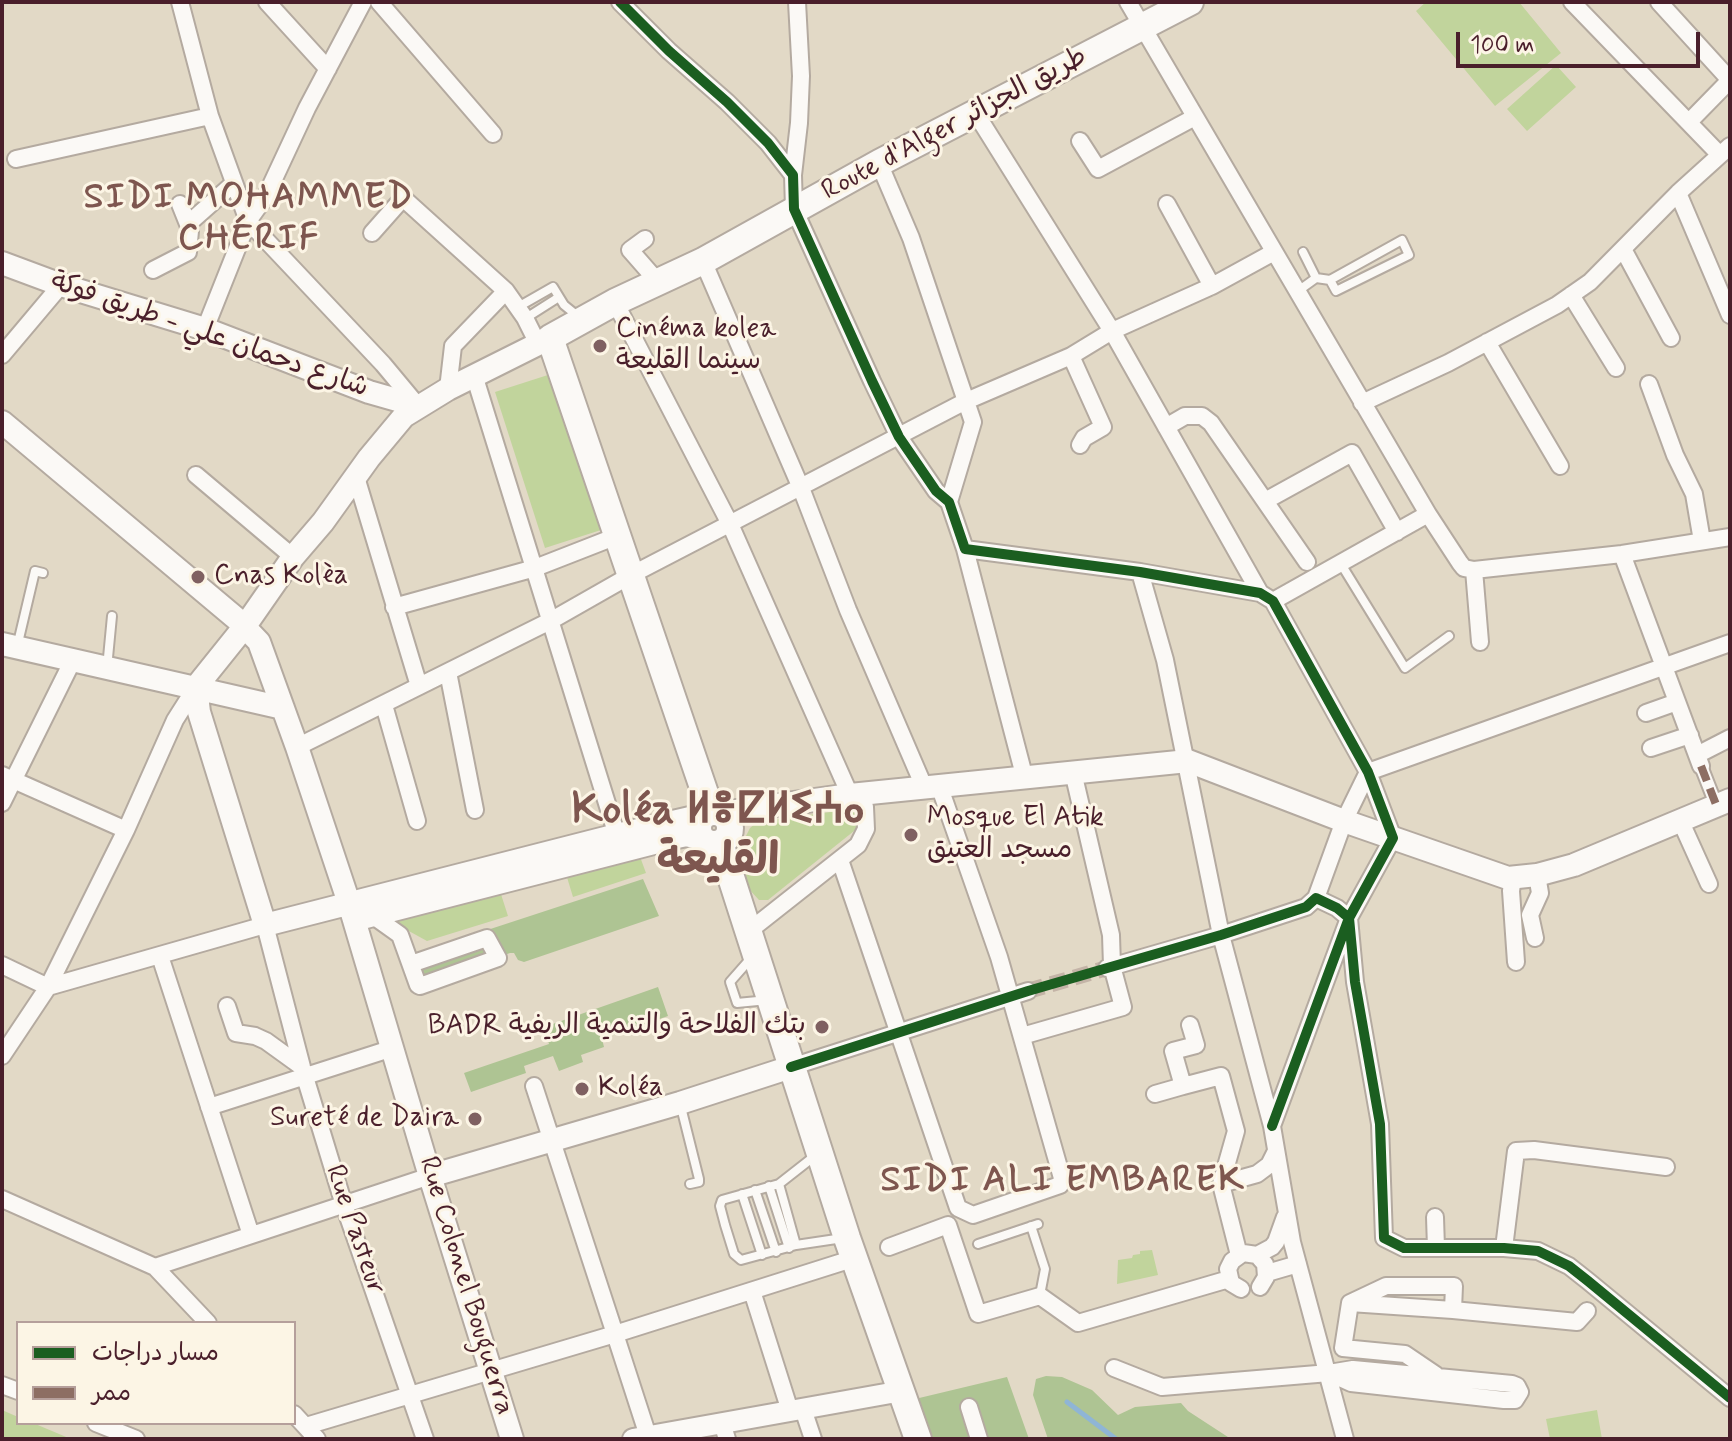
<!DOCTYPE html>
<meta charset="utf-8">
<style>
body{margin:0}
#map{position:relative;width:1732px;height:1441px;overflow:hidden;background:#e2d9c6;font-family:Mynerve,"Playpen Sans Arabic",sans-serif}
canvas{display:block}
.frame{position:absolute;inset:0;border:4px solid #4a1f2b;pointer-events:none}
.legend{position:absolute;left:16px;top:1321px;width:280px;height:104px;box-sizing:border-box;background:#fcf5e5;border:2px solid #b59f9b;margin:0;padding:10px 14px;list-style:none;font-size:24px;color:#4a1f2b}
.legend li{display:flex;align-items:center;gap:16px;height:40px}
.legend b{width:40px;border:2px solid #b59f9b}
.scale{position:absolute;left:1456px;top:32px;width:244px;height:36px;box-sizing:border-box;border:4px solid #4a1f2b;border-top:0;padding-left:10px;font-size:24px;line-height:28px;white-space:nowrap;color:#4a1f2b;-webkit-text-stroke:6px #fcf5e5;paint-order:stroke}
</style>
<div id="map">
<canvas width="1732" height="1441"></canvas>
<div class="frame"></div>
<ul class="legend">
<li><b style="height:10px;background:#1b5e20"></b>مسار دراجات</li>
<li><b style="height:10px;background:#8d6e63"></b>ممر</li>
</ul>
<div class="scale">100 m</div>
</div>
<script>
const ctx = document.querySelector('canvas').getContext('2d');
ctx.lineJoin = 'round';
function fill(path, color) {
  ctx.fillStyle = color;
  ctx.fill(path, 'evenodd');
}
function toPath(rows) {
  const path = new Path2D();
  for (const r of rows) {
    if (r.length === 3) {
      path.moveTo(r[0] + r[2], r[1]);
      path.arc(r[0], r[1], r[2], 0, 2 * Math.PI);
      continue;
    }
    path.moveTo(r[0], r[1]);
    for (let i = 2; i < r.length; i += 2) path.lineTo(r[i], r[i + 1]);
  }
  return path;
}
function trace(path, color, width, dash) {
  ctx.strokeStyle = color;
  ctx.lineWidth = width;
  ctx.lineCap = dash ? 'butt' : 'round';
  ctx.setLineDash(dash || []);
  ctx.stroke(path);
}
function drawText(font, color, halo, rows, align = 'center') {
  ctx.font = font + ' Mynerve,"Playpen Sans Arabic","Noto Sans Tifinagh",sans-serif';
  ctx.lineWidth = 6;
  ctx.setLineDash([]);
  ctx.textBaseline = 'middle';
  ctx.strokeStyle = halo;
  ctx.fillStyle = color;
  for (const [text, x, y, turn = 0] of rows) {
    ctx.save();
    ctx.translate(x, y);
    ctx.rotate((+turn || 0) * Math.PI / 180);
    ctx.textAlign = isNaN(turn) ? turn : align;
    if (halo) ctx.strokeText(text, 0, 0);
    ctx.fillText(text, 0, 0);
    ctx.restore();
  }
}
const green = toPath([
 [1426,2,1519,2,1561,53,1495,106,1416,11],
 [1556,65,1576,87,1527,131,1507,109],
 [551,374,601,530,545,548,495,392],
 [845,810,854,812,858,825,854,831,768,900,759,900,747,887,743,867,740,848,750,828,757,822],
 [639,854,646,873,573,897,566,874],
 [499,888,508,916,427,941,387,919],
 [1152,1250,1158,1275,1117,1284,1118,1260,1132,1258,1133,1255,1140,1254,1140,1251],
 [2,1410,18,1417,18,1423,33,1423,71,1439,2,1439],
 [1597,1410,1602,1439,1550,1439,1546,1419]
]);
const forest = toPath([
 [643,879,659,916,524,962,518,960,514,953,510,953,426,983,411,955],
 [658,987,668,1016,602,1039,604,1047,581,1055,583,1062,559,1071,553,1056,524,1066,526,1073,471,1092,464,1073,549,1044,544,1027],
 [1046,1376,1062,1377,1092,1390,1118,1415,1135,1407,1181,1403,1188,1411,1231,1439,1048,1439,1033,1395,1036,1379],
 [1007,1377,1029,1439,928,1439,915,1399]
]);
const stream = toPath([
 [1067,1402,1116,1439]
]);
const minorTunnel = toPath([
 [1028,991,1107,968]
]);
const service = toPath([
 [1303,252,1316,278],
 [1298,291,1316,278,1330,280,1336,291,1409,255,1402,240,1330,280],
 [518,307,553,287,564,305,580,318],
 [526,318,559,297],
 [1341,564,1405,668,1449,636],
 [17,647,35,571,43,573],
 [107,668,112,616],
 [752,957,730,982,737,1003,768,1000],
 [680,1103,699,1179,699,1182,690,1184],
 [816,1155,779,1184,796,1245,843,1238],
 [779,1184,722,1200,720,1206,725,1225,734,1254,741,1260,796,1245],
 [769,1186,789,1248],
 [755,1190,776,1252],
 [742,1194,762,1255],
 [1031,1226,1045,1269,1040,1295],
 [978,1244,1038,1224]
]);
const pedestrian = toPath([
 [1701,766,1717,807]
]);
const minor = toPath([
 [180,2,210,116,248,221,383,364,418,406],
 [267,2,328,69],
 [379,2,493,134],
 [620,2,669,51,727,102,768,143,793,175,794,209,872,381,899,437,936,491,949,502,965,549,1140,572,1260,593,1273,601,1368,772,1393,838,1349,918,1272,1126],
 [1128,2,1428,514,1273,601],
 [1572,2,1720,155],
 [1659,2,1730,80],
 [975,112,1112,331,1260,593],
 [1689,122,1730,80],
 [1080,141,1098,169,1195,117],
 [16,159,210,116],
 [879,163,911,238,973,422,949,502],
 [793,175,799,123,801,76,797,2],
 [1678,193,1730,315],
 [180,204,188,224],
 [1167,204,1212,286],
 [372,233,403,198,506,291],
 [645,239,630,250,658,282],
 [1623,249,1671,338],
 [703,261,801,488,848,610,925,789],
 [153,270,188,252,190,231,188,224,233,184],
 [1571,295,1616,368],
 [615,302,730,524,850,795],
 [205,329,248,221,266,196,307,108,363,2],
 [1487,342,1560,466],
 [2,355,61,285],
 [1071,356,1103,427,1084,438,1080,445],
 [475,378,619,842],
 [1649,384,1675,455,1694,494,1702,541],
 [448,389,453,346,506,291,525,318,538,344],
 [1362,403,1448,363,1557,305,1590,282,1678,193,1730,146],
 [1166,427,1185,416,1202,416,1211,423,1307,562],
 [196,475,293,557],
 [356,477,419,686],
 [1265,501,1352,453,1397,532],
 [1428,514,1460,563,1464,568,1474,570,1622,554,1730,537],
 [965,549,1025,779],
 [1622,554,1701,766],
 [1474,570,1480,642],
 [1140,572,1165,660,1221,935,1272,1126,1292,1242,1345,1439],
 [394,607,535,568,617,536],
 [448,672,475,810],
 [384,705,417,821],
 [1646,713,1677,702],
 [297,747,552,620,631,575,964,402,1071,356,1112,331,1212,286,1274,252],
 [1651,748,1690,735],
 [1697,755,1730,738],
 [1368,772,1730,643],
 [2,775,126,830],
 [2,803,73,660],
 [1681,822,1709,884],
 [840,860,958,1208,973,1215,1060,1185,1062,1178,999,957,940,788],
 [1513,877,1511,891,1516,962],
 [1316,898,1344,821,1368,772],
 [372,915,400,935,418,985,420,986,498,958,487,938,411,964],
 [749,931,858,845,866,829,865,807,861,795],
 [1535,938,1530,915,1540,893,1537,875],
 [160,956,251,1235],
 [2,965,48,987,265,925,302,1067,344,1205,425,1439],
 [1107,968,1221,935,1306,907,1316,898,1337,908,1349,918,1355,982,1380,1124,1384,1238,1404,1248,1504,1248,1538,1251,1569,1266,1588,1281,1730,1398],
 [227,1006,236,1033,255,1036,266,1041,302,1067],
 [1190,1025,1196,1045,1173,1051,1183,1086,1221,1076,1236,1131,1221,1184,1239,1255],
 [1022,1036,1123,1007,1112,966,1111,935,1073,772],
 [2,1056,48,987,126,830,175,720,196,687],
 [791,1067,1028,991],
 [1155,1094,1183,1086],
 [209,1107,393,1048],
 [1221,1184,1257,1174,1269,1165,1276,1151],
 [2,1199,155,1267,208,1323],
 [1435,1217,1436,1248],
 [889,1247,948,1225,978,1314,1040,1296,1078,1323,1229,1279],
 [1504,1248,1516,1151,1534,1150,1666,1167],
 [1257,1255,1272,1247,1276,1242,1285,1217],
 [155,1267,430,1176],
 [1267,1273,1298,1264],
 [1241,1289,1231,1283,1228,1269,1232,1261,1243,1253,1257,1255,1265,1264,1266,1277,1260,1287],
 [752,1291,790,1411],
 [1350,1303,1453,1310,1454,1286,1386,1286,1350,1303,1343,1348,1405,1354,1436,1375],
 [1453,1310,1577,1322,1587,1311],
 [1114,1368,1162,1387,1329,1373],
 [1353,1369,1512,1384,1517,1386,1520,1392,1515,1400,1504,1400,1351,1383,1329,1373,1353,1369],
 [2,1385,18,1391],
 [969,1407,979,1439],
 [803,1409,813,1439],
 [294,1414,317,1439],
 [96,1423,136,1439],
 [722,1423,727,1439],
 [306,1426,615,1334,534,1086],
 [649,1439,615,1334,855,1258]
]);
const tertiary = toPath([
 [633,1439,902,1391]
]);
const secondary = toPath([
 [2,263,61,285,205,329,369,392,418,406],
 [2,422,238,620,259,642,297,747,349,903,430,1176,512,1439],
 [2,644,283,708],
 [196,687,199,712,265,925,617,835,703,815],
 [196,687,245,626,293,557,323,522,369,458,404,416,448,389,550,338],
 [722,813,850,795,1188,761,1344,821,1508,878,1537,875,1574,865,1730,800],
 [354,920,677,837,687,835,702,839],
 [430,1176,680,1103,791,1067]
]);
const primary = toPath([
 [711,811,550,338,615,302,703,261,879,163,1190,2],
 [714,828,16],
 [720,843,847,1238,918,1439]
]);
const quiet = toPath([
 [1701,766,1717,807]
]);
const cycleway = toPath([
 [620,2,669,51,727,102,768,143,793,175,794,209,872,381,899,437,936,491,949,502,965,549,1140,572,1260,593,1273,601,1368,772,1393,838,1349,918,1272,1126],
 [791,1067,1028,991,1221,935,1306,907,1316,898,1337,908,1349,918,1355,982,1380,1124,1384,1238,1404,1248,1504,1248,1538,1251,1569,1266,1588,1281,1730,1398]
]);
const markers = [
 [600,346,8,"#7f6061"],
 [198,577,8,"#7f6061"],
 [911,835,8,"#7f6061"],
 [822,1027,8,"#7f6061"],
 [582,1089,8,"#7f6061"],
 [475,1119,8,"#7f6061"]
];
const streetNames = [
 ["Route d'Alger طريق الجزائر",955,125,-28],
 ["شارع دحمان علي - طريق فوكة",209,336,19],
 ["Rue Pasteur",354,1230,71],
 ["Rue Colonel Bouguerra",465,1286,73]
];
const poiNames = [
 ["Cinéma kolea",616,330],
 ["سينما القليعة",616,362],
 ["Cnas Kolèa",214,577],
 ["Mosque El Atik",927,819],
 ["مسجد العتيق",927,851],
 ["BADR بتك الفلاحة والتنمية الريفية",806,1027,"right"],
 ["Koléa",598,1089],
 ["Sureté de Daira",459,1119,"right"]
];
const districtNames = [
 ["SIDI MOHAMMED",249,199],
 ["CHÉRIF",249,240],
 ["SIDI ALI EMBAREK",1063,1182]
];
const townNames = [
 ["Koléa ⵍⴻⵇⵍⵉⵄⴰ",718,813],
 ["القليعة",718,864]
];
fill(green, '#c1d49c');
fill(forest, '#aec493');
trace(stream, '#8fb5d5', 5);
trace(minorTunnel, '#c4b4a7', 16, [16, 8]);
trace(service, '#b4aaa0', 12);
trace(pedestrian, '#b4aaa0', 16);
trace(minor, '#b4aaa0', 20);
trace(tertiary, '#b4aaa0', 24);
trace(secondary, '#b4aaa0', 26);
trace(primary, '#b4aaa0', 30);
trace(service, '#fbf9f6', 8);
trace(pedestrian, '#fbf9f6', 12);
trace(minor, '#fbf9f6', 16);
trace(tertiary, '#fbf9f6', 20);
trace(secondary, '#fbf9f6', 22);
trace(primary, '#fbf9f6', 26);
trace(quiet, '#8d6e63', 8, [16, 8]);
trace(cycleway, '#1b5e20', 10);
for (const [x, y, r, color] of markers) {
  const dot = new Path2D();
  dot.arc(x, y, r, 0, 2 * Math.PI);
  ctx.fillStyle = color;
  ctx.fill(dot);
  trace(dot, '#fcf5e5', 3);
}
drawText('28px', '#4a1f2b', '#fcf5e5', streetNames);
drawText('28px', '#4a1f2b', '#fcf5e5', poiNames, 'left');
ctx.letterSpacing = '2px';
drawText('bold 36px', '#7e564f', '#fcf5e5', districtNames);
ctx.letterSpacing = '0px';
drawText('bold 44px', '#7e564f', '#fcf5e5', townNames);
</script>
